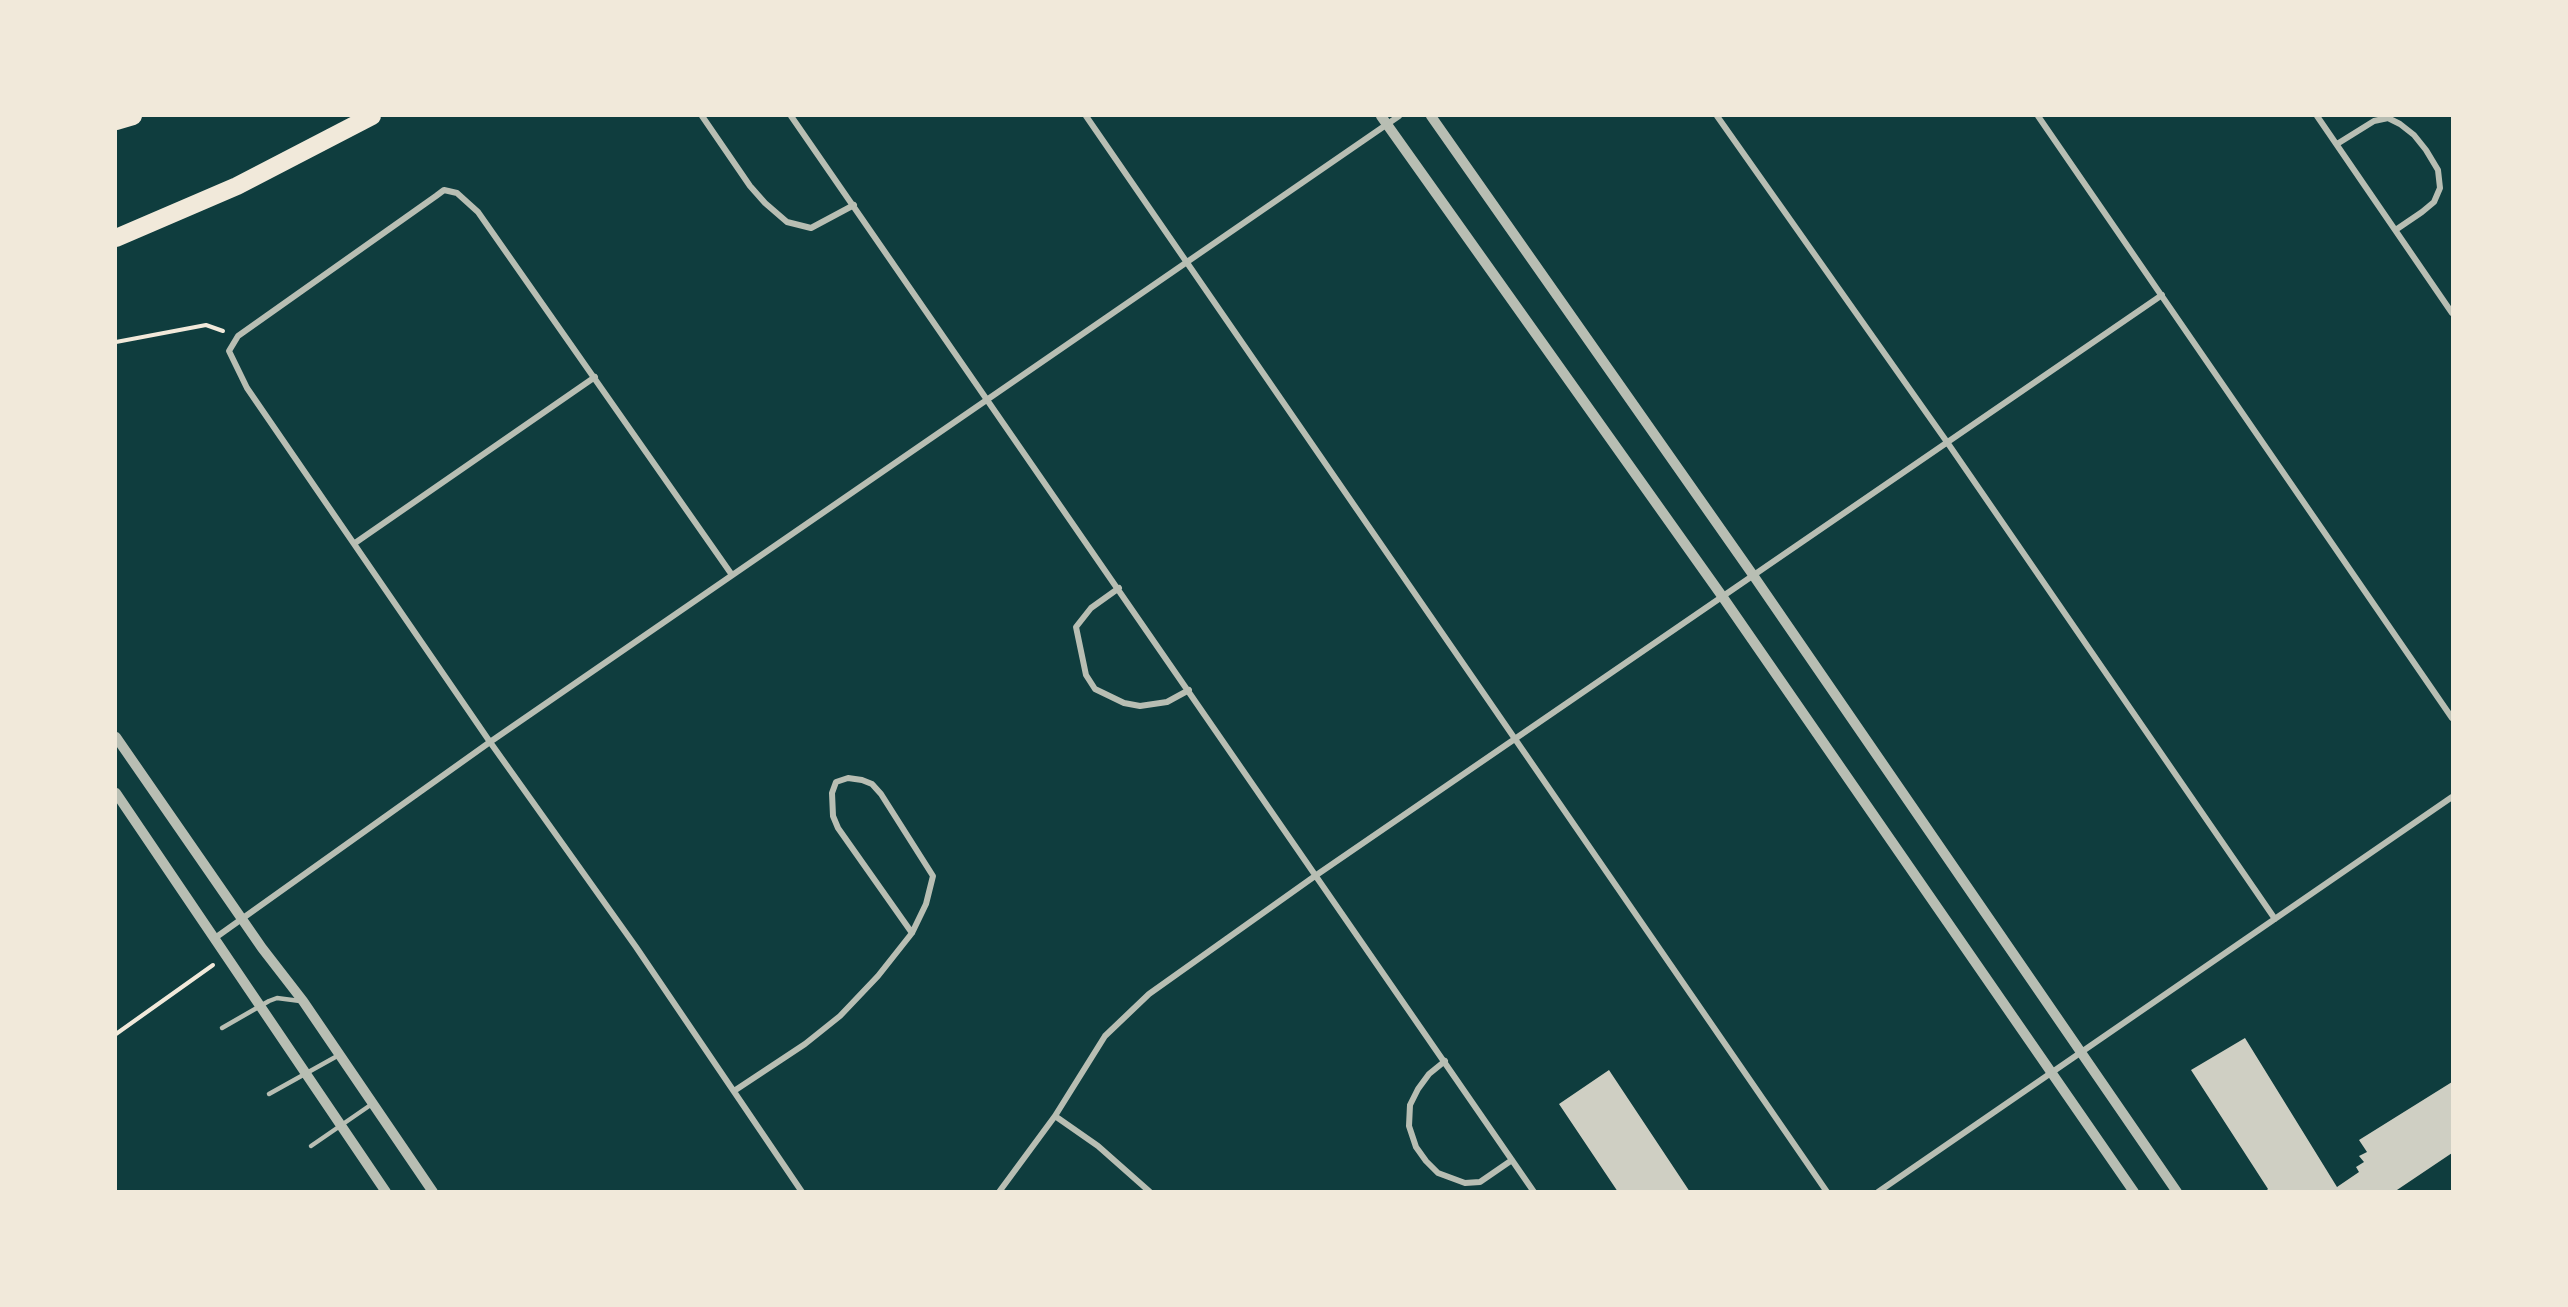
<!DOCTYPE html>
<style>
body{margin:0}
#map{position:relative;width:2568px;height:1307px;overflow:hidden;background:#0f3d3e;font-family:Overpass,sans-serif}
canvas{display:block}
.frame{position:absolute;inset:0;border:117px solid #f1e9da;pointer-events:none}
</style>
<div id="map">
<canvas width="2568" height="1307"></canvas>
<div class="frame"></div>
</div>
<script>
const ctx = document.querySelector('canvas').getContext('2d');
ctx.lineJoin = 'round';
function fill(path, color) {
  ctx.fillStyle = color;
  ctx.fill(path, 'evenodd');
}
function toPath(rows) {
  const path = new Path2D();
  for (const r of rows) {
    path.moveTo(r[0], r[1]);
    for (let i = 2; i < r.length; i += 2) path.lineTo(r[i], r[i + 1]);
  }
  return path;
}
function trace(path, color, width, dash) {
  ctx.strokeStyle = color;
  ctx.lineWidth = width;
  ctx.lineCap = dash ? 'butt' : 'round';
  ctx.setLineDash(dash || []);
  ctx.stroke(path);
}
const building = toPath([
 [2245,1038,2337,1187,2359,1172,2356,1167,2364,1162,2359,1156,2367,1152,2359,1140,2452,1082,2452,1153,2394,1192,2265,1192,2268,1189,2191,1070],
 [1609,1070,1690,1192,1618,1192,1559,1104]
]);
const path = toPath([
 [116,342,206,325,223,331],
 [116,1034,213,965]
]);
const service = toPath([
 [222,1028,269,1001,277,998,300,1001],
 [269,1094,339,1055],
 [311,1146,372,1104]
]);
const minor = toPath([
 [702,116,750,186,765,203,787,222,811,228,854,205],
 [791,116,1534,1192],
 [1086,116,1827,1192],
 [1717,116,1947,442,2275,919],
 [2038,116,2452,718],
 [2317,116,2452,313],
 [2337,144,2374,121,2388,118,2400,124,2414,135,2426,150,2438,170,2440,188,2434,202,2422,212,2397,229],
 [355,543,595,377],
 [732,575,478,212,457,193,444,190,436,196,238,336,229,351,247,388,490,742,636,947,802,1192],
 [1119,588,1091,608,1076,627,1086,675,1095,689,1124,703,1140,706,1167,702,1189,690],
 [215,938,490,742,1399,116],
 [1445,1061,1429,1074,1418,1089,1410,1105,1409,1126,1416,1147,1426,1161,1438,1173,1465,1183,1480,1182,1512,1160],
 [734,1091,805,1044,840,1016,878,976,912,933,926,904,933,876,881,794,872,784,862,780,848,778,836,782,832,793,833,816,838,828,912,933],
 [1055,1116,1098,1146,1150,1192],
 [999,1192,1055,1116,1105,1036,1149,994,1315,876,2162,295],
 [1878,1192,2452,797]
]);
const tertiary = toPath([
 [1381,116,1722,596,2134,1192],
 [1431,116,1753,575,2177,1192],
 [116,737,262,948,303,1001,433,1192],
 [116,793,386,1192]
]);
const motorway = toPath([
 [116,121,133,116],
 [116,238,237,186,372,116]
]);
fill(building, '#cfcfc3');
trace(path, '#f1e9da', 4);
trace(service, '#b8beb3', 4.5);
trace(minor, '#b8beb3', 6);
trace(tertiary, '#b8beb3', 10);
trace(motorway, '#f1e9da', 18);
</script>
